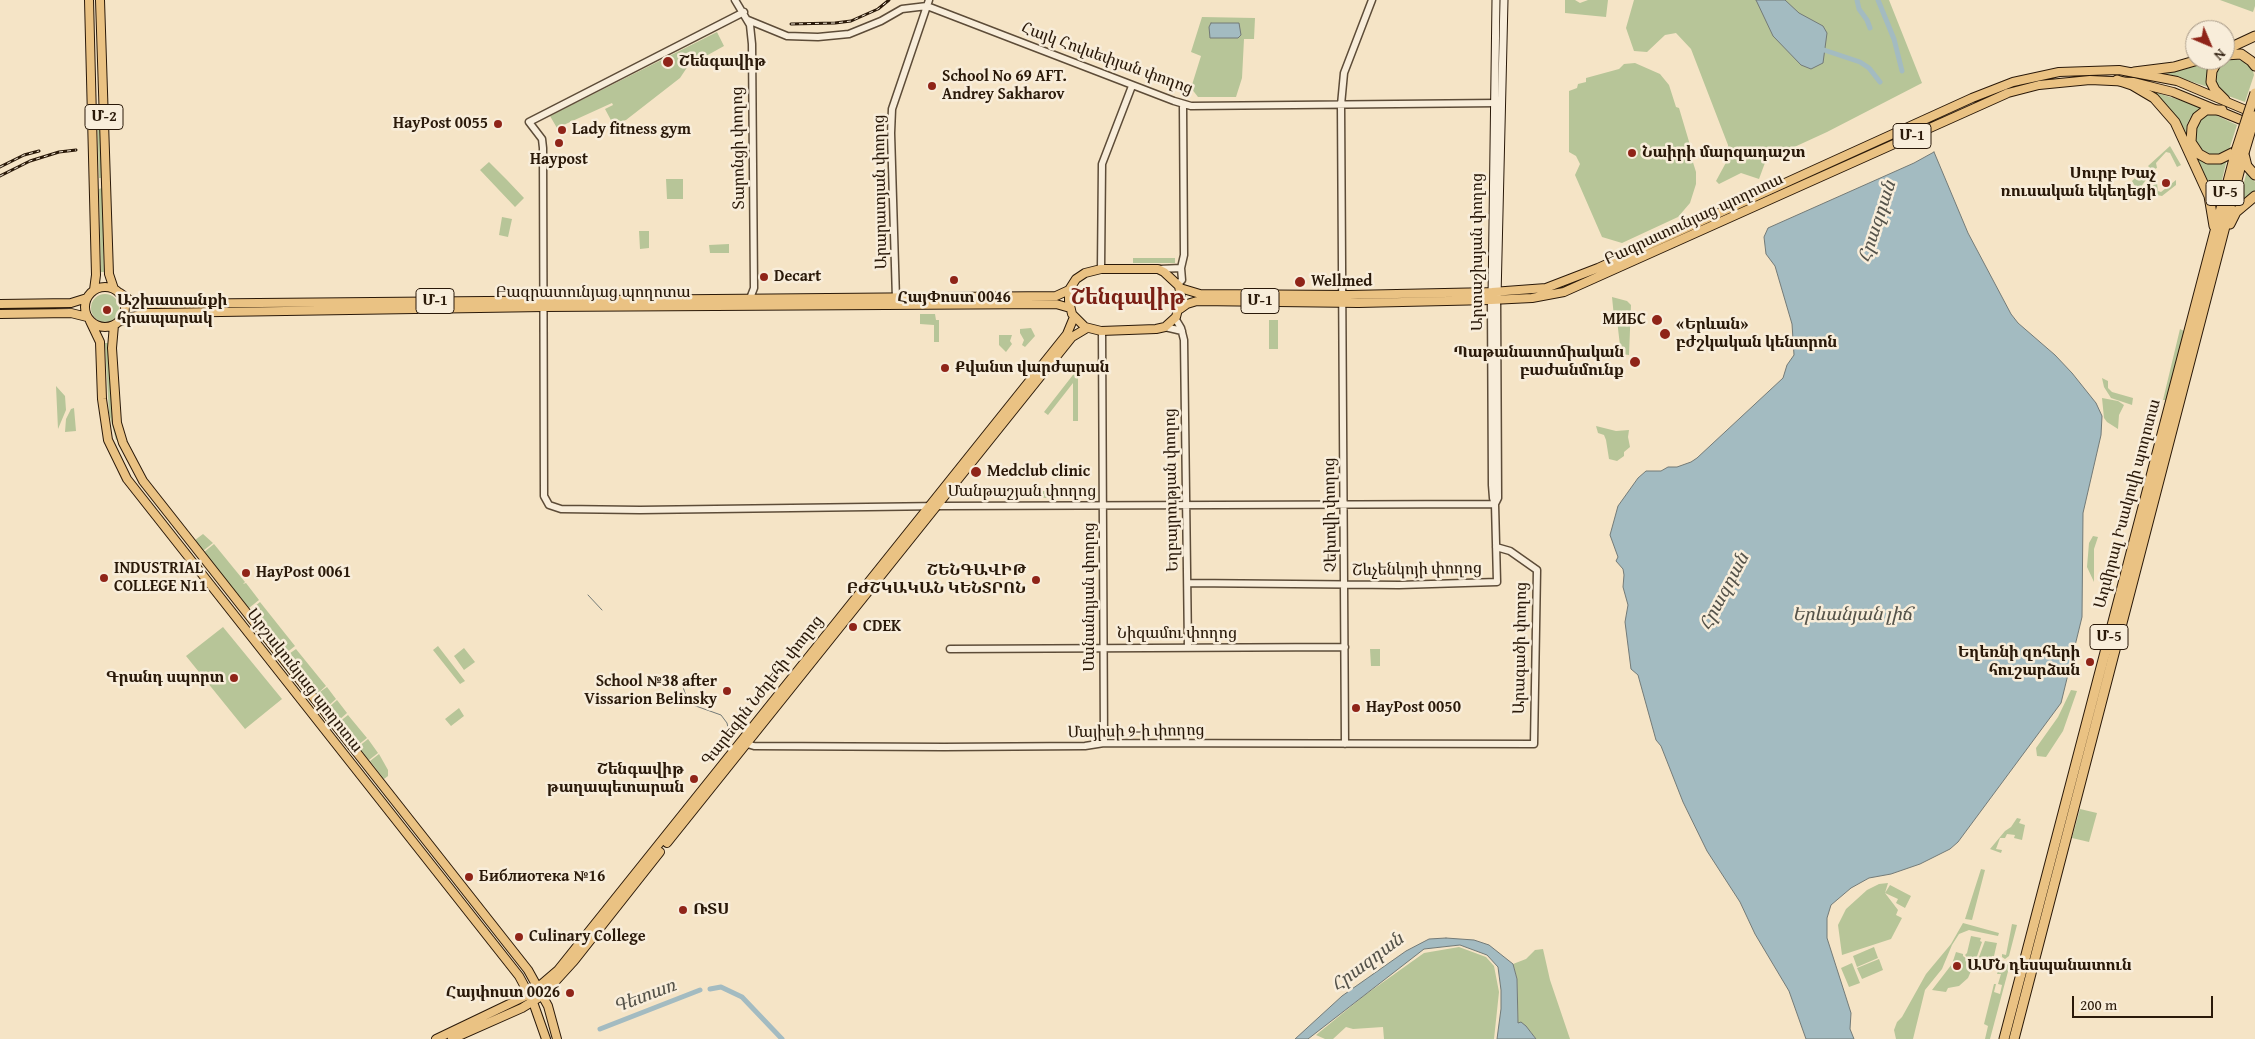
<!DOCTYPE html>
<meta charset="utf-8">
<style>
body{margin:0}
#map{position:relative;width:2255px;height:1039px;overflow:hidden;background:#f5e4c6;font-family:"Gentium Book Plus",serif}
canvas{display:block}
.north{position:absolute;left:2185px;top:20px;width:50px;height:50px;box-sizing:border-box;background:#f8edda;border:1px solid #a69886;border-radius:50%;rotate:135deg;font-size:14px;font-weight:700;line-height:20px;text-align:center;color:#2a1909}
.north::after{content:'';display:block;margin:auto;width:18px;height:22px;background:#8f2418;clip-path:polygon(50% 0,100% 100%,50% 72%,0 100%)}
.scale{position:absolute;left:2072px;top:996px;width:141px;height:22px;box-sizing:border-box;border:2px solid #2a1909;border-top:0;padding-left:6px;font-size:15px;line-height:18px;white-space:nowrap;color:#2a1909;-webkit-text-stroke:4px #f8edda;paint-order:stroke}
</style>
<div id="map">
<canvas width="2255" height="1039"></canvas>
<div class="north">N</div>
<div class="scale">200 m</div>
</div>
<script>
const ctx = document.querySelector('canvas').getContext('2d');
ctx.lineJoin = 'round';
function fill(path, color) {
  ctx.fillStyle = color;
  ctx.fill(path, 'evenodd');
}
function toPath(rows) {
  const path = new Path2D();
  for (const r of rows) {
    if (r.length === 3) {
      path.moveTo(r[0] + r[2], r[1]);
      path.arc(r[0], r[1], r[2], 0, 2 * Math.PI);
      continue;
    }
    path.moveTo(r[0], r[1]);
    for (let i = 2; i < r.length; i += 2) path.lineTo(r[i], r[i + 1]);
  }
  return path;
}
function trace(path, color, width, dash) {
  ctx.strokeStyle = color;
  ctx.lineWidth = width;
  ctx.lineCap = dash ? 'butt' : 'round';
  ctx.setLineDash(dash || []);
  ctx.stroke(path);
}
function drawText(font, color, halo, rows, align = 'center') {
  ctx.font = font + ' "Gentium Book Plus","Noto Serif Armenian",serif';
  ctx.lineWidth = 5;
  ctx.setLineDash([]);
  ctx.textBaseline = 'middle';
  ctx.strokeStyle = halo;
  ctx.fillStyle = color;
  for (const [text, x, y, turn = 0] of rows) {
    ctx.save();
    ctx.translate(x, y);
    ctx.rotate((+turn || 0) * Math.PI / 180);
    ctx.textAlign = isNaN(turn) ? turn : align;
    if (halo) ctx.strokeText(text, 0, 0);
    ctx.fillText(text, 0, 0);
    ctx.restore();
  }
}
const green = toPath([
 [1565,0,1575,0,1580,3,1588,0,1608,0,1606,17,1565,13],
 [1634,0,1889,0,1922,83,1827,132,1766,160,1759,179,1741,173,1719,184,1716,181,1729,157,1728,145,1691,49,1676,33,1665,35,1647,52,1634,51,1626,28],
 [2220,0,2255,0,2255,6,2253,12],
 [1202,17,1255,18,1254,39,1244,39,1242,78,1236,97,1198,97,1191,88,1201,56,1191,52],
 [717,32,724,46,688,66,680,78,626,120,613,124,605,109,613,105,612,103,557,128,550,116],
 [2234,58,2247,63,2253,71,2254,75,2245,102,2220,93,2214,84,2215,75,2219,66],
 [2203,60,2215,60,2211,88,2156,70,2191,65],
 [1635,63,1660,74,1669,85,1676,107,1679,108,1693,155,1691,156,1696,172,1696,184,1690,203,1678,217,1622,243,1602,237,1575,175,1580,164,1576,156,1569,152,1569,91,1577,88,1578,84,1586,82,1586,78,1619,69,1624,64],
 [2148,90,2205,108,2192,115,2187,124,2186,134,2197,156,2227,159,2216,205,2176,117,2160,98],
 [97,108,99,108,102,178,99,178],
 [2209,112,2237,125,2229,150,2226,153,2214,157,2201,152,2193,138,2198,121],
 [2170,146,2181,165,2177,167,2170,153,2166,152,2156,163,2157,168,2152,170,2148,166],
 [489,162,507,180,505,182,507,180,524,198,515,207,480,170],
 [2145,168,2150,174,2138,191,2132,181],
 [2247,171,2255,182,2255,193,2236,211],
 [666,179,683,179,683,199,667,199],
 [2176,180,2176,185,2162,196,2151,194,2147,189,2157,183,2158,191,2161,192],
 [102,188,104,272,101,272,99,189],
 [502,217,512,219,508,237,499,235],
 [639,231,649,231,649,248,640,249],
 [729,244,729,253,710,253,709,245],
 [1133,258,1175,258,1175,263,1133,263],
 [105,308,14],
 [1612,297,1627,301,1631,305,1629,355,1621,354,1617,320,1614,317],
 [920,314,935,314,936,320,939,320,939,342,934,342,934,325,920,324],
 [1269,320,1278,320,1278,349,1269,349],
 [1031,328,1035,336,1025,347,1022,345,1024,340,1020,333,1020,329],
 [2180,329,2184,331,2166,400,2163,400],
 [999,335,1012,335,1010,341,1012,344,1006,352,999,345],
 [105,343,108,343,113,413,119,439,116,440,109,413],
 [1076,371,1078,372,1078,421,1073,421,1073,383,1048,415,1044,412],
 [2102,378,2108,381,2108,388,2112,392,2133,398,2132,405,2111,398,2104,387],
 [56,386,65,396,66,410,58,429],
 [2102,398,2118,401,2124,405,2119,415,2118,429,2107,422,2104,418],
 [74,408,76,431,65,432,66,419,71,409],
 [1596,426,1616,431,1629,430,1628,437,1630,447,1624,452,1624,456,1617,461,1609,459,1606,440,1604,435,1598,433],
 [1034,491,1066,491,1066,498,1034,498],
 [203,534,213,543,203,551,195,540],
 [2093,536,2098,537,2094,549,2094,582,2087,567,2089,543],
 [214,544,245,582,243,584,246,583,259,600,249,608,204,552],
 [260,602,295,646,285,654,250,610],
 [223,627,282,699,245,729,186,656],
 [438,646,465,681,460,684,433,650],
 [464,648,475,662,464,670,454,656],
 [296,649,326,686,317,694,286,656],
 [1370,649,1380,649,1380,666,1371,666],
 [327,687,336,699,327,707,317,694],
 [2071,690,2077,691,2063,731,2046,757,2037,756,2036,748,2058,717],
 [337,700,347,713,338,721,328,708],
 [459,708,464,716,451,726,445,719],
 [348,715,367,738,358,745,339,722],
 [368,739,378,753,369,760,358,747],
 [379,754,388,770,388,776,384,779,370,761],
 [2080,809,2097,813,2089,842,2072,838],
 [2017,818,2021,819,2019,823,2025,825,2022,840,2014,838,2015,835,2007,834,2005,838,2000,838,1996,849,2002,850,2001,853,1990,849,2005,831,2011,827],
 [1981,869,1985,870,1972,920,1965,919],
 [1888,883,1885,893,1890,885,1911,896,1905,908,1896,903,1898,899,1885,893,1898,910,1896,915,1902,918,1891,939,1842,955,1838,925,1846,909,1867,890,1879,884],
 [1963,923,1999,933,1998,936,1969,930,1959,934,1952,945,1942,969,1925,990,1913,1039,1896,1039,1894,1030,1897,1022,1902,1017,1926,974,1951,944],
 [2012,924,2017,925,2009,956,2005,959,2002,957,2002,954,2006,955],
 [1971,936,1981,938,1980,941,1982,942,1974,965,1965,955,1967,953],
 [1985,941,1997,943,1994,956,1992,956,1990,969,1976,965],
 [1459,947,1486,957,1494,966,1499,992,1494,1039,1384,1039,1383,1027,1353,1029,1346,1027,1333,1039,1325,1039,1316,1035,1365,995,1424,953],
 [1874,947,1878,958,1857,967,1853,956],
 [1543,949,1550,980,1570,1039,1536,1039,1530,1031,1518,1024,1517,979,1513,964,1526,959,1535,950],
 [1956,952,1963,954,1963,956,1968,960,1971,971,1968,978,1959,986,1948,988,1946,992,1932,990,1952,964],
 [1879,959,1883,970,1862,979,1857,968],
 [1852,963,1860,983,1849,987,1841,968],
 [2010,964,1990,1039,1985,1039,1988,1026,1984,1024,1994,984,1996,984,1994,992,2000,994,2002,985,1998,984,2001,974,1997,974,2000,966]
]);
const water = toPath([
 [1756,0,1785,0,1799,13,1823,26,1827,33,1823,63,1811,69,1801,65,1773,36,1756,0],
 [1211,23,1239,23,1241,35,1238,38,1210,38,1209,27,1211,23],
 [1934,152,1968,233,2011,314,2018,323,2055,355,2072,373,2096,403,2102,416,2101,435,2083,513,2082,617,2061,703,1958,842,1950,849,1920,864,1891,874,1869,878,1851,888,1831,905,1827,918,1827,938,1851,1013,1850,1029,1854,1039,1806,1039,1789,991,1755,934,1740,902,1707,851,1683,802,1661,746,1656,740,1638,675,1631,669,1625,622,1628,605,1623,587,1624,575,1623,569,1616,561,1618,557,1610,535,1618,506,1638,478,1646,471,1661,471,1668,467,1677,467,1691,462,1697,458,1783,378,1787,365,1794,355,1792,324,1775,266,1766,254,1764,237,1768,228,1914,163,1934,152],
 [1446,938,1474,940,1489,945,1513,964,1517,979,1518,1023,1521,1022,1526,1026,1536,1039,1497,1039,1501,1009,1501,990,1498,967,1487,955,1460,945,1424,949,1308,1039,1295,1039,1342,996,1406,951,1429,939,1446,938]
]);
const stream = toPath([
 [588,595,602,610],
 [682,684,687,699,693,705,721,715,727,723,729,732]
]);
const canal = toPath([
 [1857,0,1859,9,1867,20,1870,28],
 [1878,0,1894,39,1902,71],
 [1824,50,1860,62,1869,68,1880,82],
 [710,989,721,987,742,997,782,1039],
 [600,1029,700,990]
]);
const tertiary = toPath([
 [735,0,750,25,752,44,754,288,749,301],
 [744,12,529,122,542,139,543,148,544,496,549,505,561,509,640,510,943,506,1495,504],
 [748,20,787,36,818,37,849,34,881,21,902,9,927,6,1174,101,1191,106,1499,103],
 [1101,269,1102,164,1132,86],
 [1158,269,1181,268],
 [1178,284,1182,280,1181,268,1184,255,1183,105],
 [896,299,891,133,892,109,929,0],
 [1175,318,1181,328,1184,340,1188,648],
 [1165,327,1182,331],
 [1102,331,1104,743],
 [1495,504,1498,498,1497,300],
 [1188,583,1399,585,1497,582,1495,504,1493,498,1492,485,1491,300],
 [950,649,1345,647],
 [744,743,754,746,944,747,1085,746,1104,743,1534,744,1537,570,1510,551,1496,547],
 [1345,744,1341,105,1344,73,1372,0]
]);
const secondary = toPath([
 [1492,297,1496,0],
 [1497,297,1504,0]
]);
const primary = toPath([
 [89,0,96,275,94,290],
 [100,0,109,274,114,289],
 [1101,269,1158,269,1164,272,1179,286,1181,298,1176,317,1165,327,1156,329,1101,331,1085,327,1072,314,1069,301,1069,290,1076,279,1085,273,1101,269],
 [105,307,20],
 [1180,288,1200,294,1349,295,1492,292,1546,288,1598,268,1972,98,2013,82,2059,72,2119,70,2177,81,2253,113],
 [120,293,131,301,145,304,1056,296,1069,290],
 [0,304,71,303,87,298],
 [1180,309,1187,304,1197,301,1358,303,1491,300,1532,298,1564,292,2008,93,2039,85,2090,80,2133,82,2173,92,2251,124],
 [0,314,71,313,87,317],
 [90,321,100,342,102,399,108,440,127,479,519,976,533,1002,546,1039],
 [118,322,144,313,156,313,544,307,1056,304,1070,308],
 [114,325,112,348,117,423,123,443,143,481,528,970,548,1006,557,1039],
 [667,843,1072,337,1087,328],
 [436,1039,530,994,558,970,1067,334,1074,317],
 [452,1039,522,1008,543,995,574,961,660,852]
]);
const trunk = toPath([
 [2225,50,2255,36],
 [2225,55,2241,54,2251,61,2255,66],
 [2218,60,2212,71,2211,82,2215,90,2225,100],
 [2134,72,2174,67,2198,60],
 [2117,80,2132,85,2154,98,2175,122,2209,196,2214,226],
 [2222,110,2206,110,2197,117,2192,127,2191,142,2199,154,2208,159,2220,159,2236,151],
 [2244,154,2247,166,2255,175],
 [2230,224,2236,212,2255,196],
 [2004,1039,2236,151],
 [2014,1039,2244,153]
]);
const rail = toPath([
 [791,24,835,23,851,21,878,9,889,0],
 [0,167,24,155,39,151],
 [0,176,30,161,59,152,76,150]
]);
const trunkBridge = toPath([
 [2236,151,2255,93],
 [2244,153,2255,116]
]);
const markers = [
 [668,62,6,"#8f2418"],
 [932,86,5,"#8f2418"],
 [498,124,5,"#8f2418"],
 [562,130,5,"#8f2418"],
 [559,143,5,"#8f2418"],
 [1632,153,5,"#8f2418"],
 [2166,183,5,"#8f2418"],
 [764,277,5,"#8f2418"],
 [954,280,5,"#8f2418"],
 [1300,282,6,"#8f2418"],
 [107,310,5,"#8f2418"],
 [1657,320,6,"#8f2418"],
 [1665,334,6,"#8f2418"],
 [1635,362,6,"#8f2418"],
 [945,368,5,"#8f2418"],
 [976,472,6,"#8f2418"],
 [246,573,5,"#8f2418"],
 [104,578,5,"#8f2418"],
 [1036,580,5,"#8f2418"],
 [853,627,5,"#8f2418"],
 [2090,662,5,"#8f2418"],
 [234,678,5,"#8f2418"],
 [727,691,5,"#8f2418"],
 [1356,708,5,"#8f2418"],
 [694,779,5,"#8f2418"],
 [469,877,5,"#8f2418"],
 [683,910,5,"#8f2418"],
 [519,937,5,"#8f2418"],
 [1957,966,5,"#8f2418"],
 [570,993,5,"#8f2418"]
];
const shields = [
 [104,117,38],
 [1912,136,38],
 [2225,193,38],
 [435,301,38],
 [1260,301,38],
 [2109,637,38]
];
const shieldNames = [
 ["Մ-2",104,117],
 ["Մ-1",1912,136],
 ["Մ-5",2225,193],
 ["Մ-1",435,301],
 ["Մ-1",1260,301],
 ["Մ-5",2109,637]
];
const streetNames = [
 ["Հայկ Հովսեփյան փողոց",1107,59,20],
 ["Տարոնցի փողոց",739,148,-91],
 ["Արարատյան փողոց",881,192,-91],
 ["Բագրատունյաց պողոտա",1694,220,-25],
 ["Արտաշիսյան փողոց",1478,252,-90],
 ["Բագրատունյաց պողոտա",593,293],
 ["Եղբայրության փողոց",1172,490,-91],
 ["Մանթաշյան փողոց",1022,492],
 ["Ադմիրալ Իսակովի պողոտա",2128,504,-75],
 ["Չեխովի փողոց",1331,515,-91],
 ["Շևչենկոյի փողոց",1417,570,-1],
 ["Մանանդյան փողոց",1090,597,-90],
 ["Նիզամու փողոց",1177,634],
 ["Արագածի փողոց",1521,648,-89],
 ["Արշակունյաց պողոտա",304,681,52],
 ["Գարեգին Նժդեհի փողոց",763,691,-52],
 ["Մայիսի 9-ի փողոց",1136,732,-1]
];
const poiNames = [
 ["Շենգավիթ",679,62],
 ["School No 69 AFT.",942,77],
 ["Andrey Sakharov",942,95],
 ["HayPost 0055",488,124,"right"],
 ["Lady fitness gym",572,130],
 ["Նաիրի մարզադաշտ",1642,153],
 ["Haypost",559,160,"center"],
 ["Սուրբ Խաչ",2156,174,"right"],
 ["ռուսական եկեղեցի",2156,192,"right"],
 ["Decart",774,277],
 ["Wellmed",1311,282],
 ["ՀայՓոստ 0046",954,298,"center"],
 ["Աշխատանքի",117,301],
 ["հրապարակ",117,319],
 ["МИБС",1646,320,"right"],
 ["«Երևան»",1676,325],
 ["բժշկական կենտրոն",1676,343],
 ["Պաթանատոմիական",1624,353,"right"],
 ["բաժանմունք",1624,371,"right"],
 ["Քվանտ վարժարան",955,368],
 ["Medclub clinic",987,472],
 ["INDUSTRIAL",114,569],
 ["COLLEGE N11",114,587],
 ["ՇԵՆԳԱՎԻԹ",1026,571,"right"],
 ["ԲԺՇԿԱԿԱՆ ԿԵՆՏՐՈՆ",1026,589,"right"],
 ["HayPost 0061",256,573],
 ["CDEK",863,627],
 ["Եղեռնի զոհերի",2080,653,"right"],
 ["հուշարձան",2080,671,"right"],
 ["Գրանդ սպորտ",224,678,"right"],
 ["School №38 after",717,682,"right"],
 ["Vissarion Belinsky",717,700,"right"],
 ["HayPost 0050",1366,708],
 ["Շենգավիթ",684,770,"right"],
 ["թաղապետարան",684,788,"right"],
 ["Библиотека №16",479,877],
 ["ՌՏՍ",693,910],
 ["Culinary College",529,937],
 ["ԱՄՆ դեսպանատուն",1967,966],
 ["Հայփոստ 0026",560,993,"right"]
];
const waterNames = [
 ["Հրազդան",1878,222,-72],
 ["Հրազդան",1725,592,-62],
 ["Երևանյան լիճ",1852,615],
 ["Հրազդան",1368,963,-37],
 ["Գետառ",645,997,-21]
];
const districtNames = [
 ["Շենգավիթ",1128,299]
];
fill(green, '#b7c598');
fill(water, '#a3bbc1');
trace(water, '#737a77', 1);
trace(stream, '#737a77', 1);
trace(canal, '#a3bbc1', 5);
trace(tertiary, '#5d4c38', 9);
trace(secondary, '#2a1909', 9);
trace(primary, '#2a1909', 10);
trace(trunk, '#2a1909', 11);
trace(tertiary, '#f8edda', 6);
trace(secondary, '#f8edda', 7);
trace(primary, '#eac283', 8);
trace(trunk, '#eac283', 9);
trace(rail, '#2a1909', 3);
trace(rail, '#f8edda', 1, [4]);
trace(trunkBridge, '#2a1909', 11, []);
trace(trunkBridge, '#eac283', 9);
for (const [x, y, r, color] of markers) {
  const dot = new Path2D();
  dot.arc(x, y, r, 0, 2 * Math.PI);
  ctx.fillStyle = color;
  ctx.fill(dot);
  trace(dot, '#f8edda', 2);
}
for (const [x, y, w] of shields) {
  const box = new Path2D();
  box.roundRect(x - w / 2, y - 12.5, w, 25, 4);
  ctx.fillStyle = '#f8edda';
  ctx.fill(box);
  trace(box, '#2a1909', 1);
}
drawText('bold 15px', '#2a1909', null, shieldNames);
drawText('16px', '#2a1909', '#f8edda', streetNames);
drawText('bold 16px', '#2a1909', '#f8edda', poiNames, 'left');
drawText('italic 18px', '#545249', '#f8edda', waterNames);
drawText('bold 21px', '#7a1f14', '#f8edda', districtNames);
</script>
